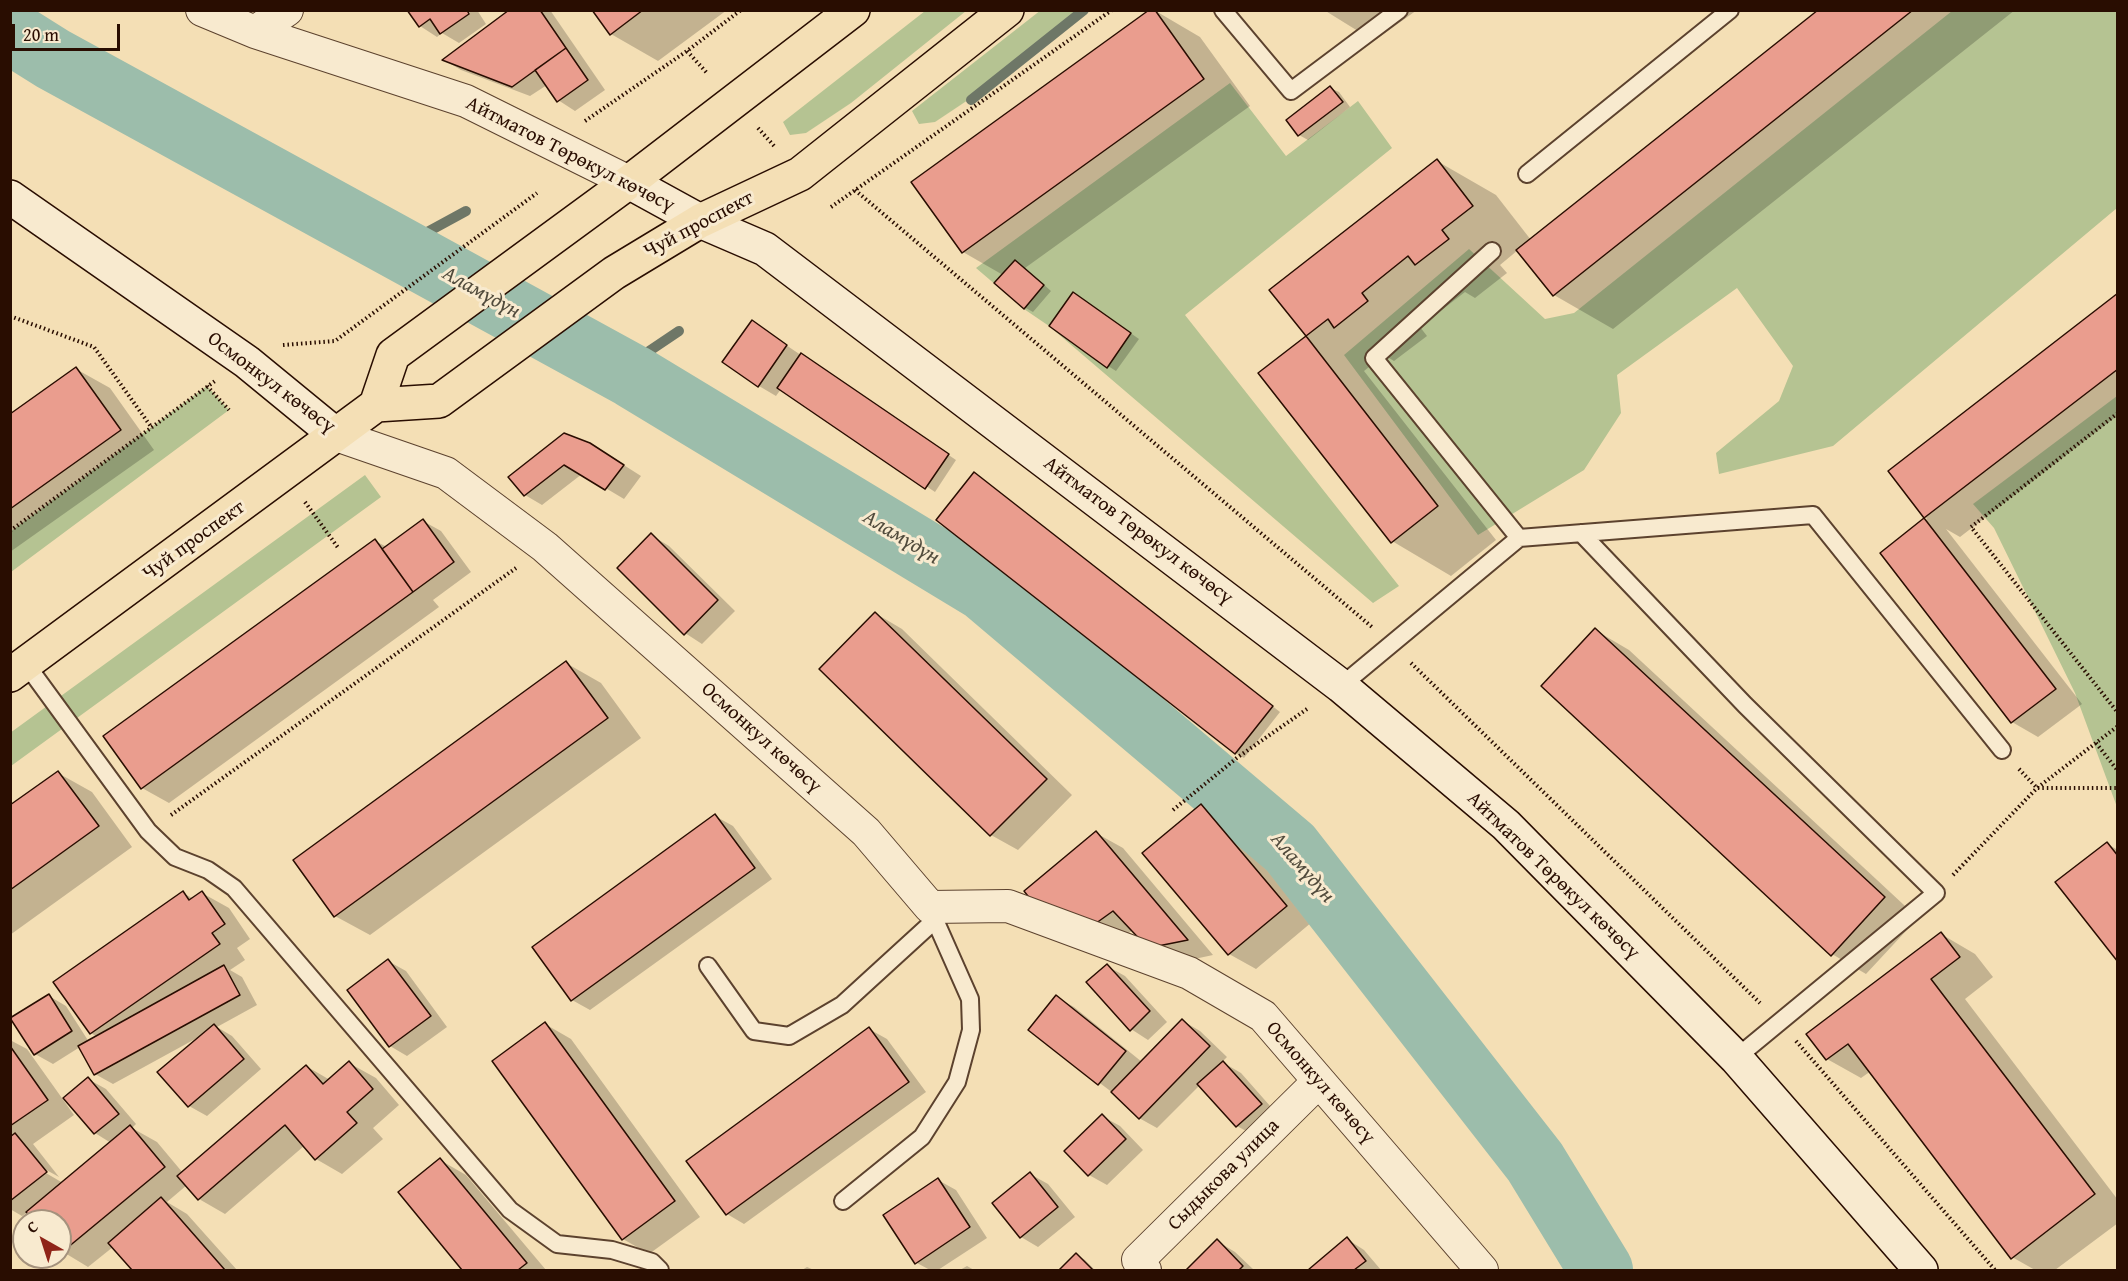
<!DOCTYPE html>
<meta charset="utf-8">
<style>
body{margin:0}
#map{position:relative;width:2128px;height:1281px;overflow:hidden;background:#f4dfb5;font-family:"Gentium Book Plus",serif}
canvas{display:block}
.frame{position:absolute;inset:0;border:12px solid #290d01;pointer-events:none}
.north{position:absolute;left:12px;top:1209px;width:60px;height:60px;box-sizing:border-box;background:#f8eacf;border:2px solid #a5927d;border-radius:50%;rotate:321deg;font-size:16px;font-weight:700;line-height:24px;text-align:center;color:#290d01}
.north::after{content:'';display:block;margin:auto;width:21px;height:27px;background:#8f2418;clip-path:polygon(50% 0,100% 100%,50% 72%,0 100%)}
.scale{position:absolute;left:12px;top:24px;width:108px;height:27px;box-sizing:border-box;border:3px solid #290d01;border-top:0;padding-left:8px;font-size:18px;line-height:21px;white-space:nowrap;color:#290d01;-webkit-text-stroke:4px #f8eacf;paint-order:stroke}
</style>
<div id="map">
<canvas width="2128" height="1281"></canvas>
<div class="frame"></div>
<div class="north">С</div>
<div class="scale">20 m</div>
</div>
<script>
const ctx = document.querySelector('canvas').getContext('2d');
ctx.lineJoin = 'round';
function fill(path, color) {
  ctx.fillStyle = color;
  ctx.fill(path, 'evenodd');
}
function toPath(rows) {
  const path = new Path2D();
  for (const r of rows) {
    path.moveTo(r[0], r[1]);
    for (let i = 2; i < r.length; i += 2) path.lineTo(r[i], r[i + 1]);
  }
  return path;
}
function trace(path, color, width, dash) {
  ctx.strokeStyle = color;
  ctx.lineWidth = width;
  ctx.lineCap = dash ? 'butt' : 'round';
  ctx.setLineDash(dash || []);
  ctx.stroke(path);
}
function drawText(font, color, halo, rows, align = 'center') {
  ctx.font = font + ' "Gentium Book Plus",serif';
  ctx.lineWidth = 6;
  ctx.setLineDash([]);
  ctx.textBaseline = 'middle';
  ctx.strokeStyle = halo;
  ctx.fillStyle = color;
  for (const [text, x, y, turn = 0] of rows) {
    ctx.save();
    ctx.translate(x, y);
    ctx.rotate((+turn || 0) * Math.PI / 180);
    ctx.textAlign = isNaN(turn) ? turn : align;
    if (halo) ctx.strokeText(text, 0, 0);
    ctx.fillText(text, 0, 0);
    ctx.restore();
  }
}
const green = toPath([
 [1041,10,1082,11,980,92,935,122,919,124,912,111],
 [925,11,966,11,851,103,806,133,790,135,783,122],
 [1952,11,2117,11,2117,208,1833,446,1719,474,1716,453,1779,401,1793,366,1737,288,1617,375,1621,413,1584,470,1478,535,1344,355,1469,249,1545,319,1574,313],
 [1230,83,1286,156,1358,101,1392,148,1185,315,1399,586,1373,603,1049,326,1024,309,976,268],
 [207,386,229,410,11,572,11,531],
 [2117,396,2117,807,2075,693,1994,528,1973,504],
 [365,475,381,497,11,766,10,733]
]);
const shadow = toPath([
 [409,10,477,10,486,24,459,43,442,33,437,37,420,26],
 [511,10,550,10,605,90,575,111,558,100,547,85,530,96,461,70,444,60],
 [594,10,727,10,658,61,611,34],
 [1154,10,1200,37,1250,106,1025,268,1051,291,1033,312,1024,307,1003,275,963,252],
 [1324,10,1417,10,1374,41],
 [1820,10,2015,10,1613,329,1554,295,1518,250,1500,265,1507,273,1475,298,1465,292,1420,327,1427,336,1394,361,1384,355,1364,371,1496,540,1451,576,1392,541,1261,374,1308,337,1272,290,1437,161,1496,195,1531,240],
 [1330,88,1339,92,1350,107,1308,140,1299,135],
 [2118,295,2118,415,1960,537,1946,529,2082,704,2038,737,2012,722,1882,553,1927,519,1890,471],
 [1082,299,1139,339,1116,371,1108,366],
 [752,322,956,460,935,492,781,389,776,396,759,386],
 [76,369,110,388,154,450,10,552,10,416],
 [564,434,608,455,641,476,624,499,582,474,542,505,525,495],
 [983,479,1280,712,1244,758,1236,753],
 [423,521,441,531,471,572,433,600,439,607,169,803,142,788,375,541,387,547],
 [651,535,669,546,735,611,702,644,685,633],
 [875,613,902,629,1072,795,1018,850,991,835,822,669],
 [1595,630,1629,650,1918,918,1866,974,1832,954],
 [566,663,601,683,641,738,370,935,335,916],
 [58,773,92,792,132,847,10,935,10,807],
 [1202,805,1228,821,1312,922,1256,969,1229,954,1144,853],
 [715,816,733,826,772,879,590,1010,572,1000,534,947],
 [1096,833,1123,848,1213,955,1176,963,1133,930,1108,948,1039,908],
 [2107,844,2118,850,2118,959],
 [183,893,194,899,202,893,229,908,250,939,237,948,245,960,230,970,242,977,257,1005,217,1027,232,1036,261,1069,207,1116,189,1106,197,1038,113,1084,95,1074,80,1047,53,1064,35,1054,49,996,66,1006,89,1042,97,1037,91,1033,55,982],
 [1941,934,1975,954,1993,977,1965,999,2118,1200,2118,1223,2055,1270,2035,1270,2012,1257,1871,1071,1861,1078,1827,1059],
 [388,961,406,971,447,1027,407,1056,390,1046],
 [1107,966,1125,976,1167,1022,1148,1040,1131,1029],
 [1056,997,1074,1007,1142,1062,1183,1021,1200,1031,1227,1057,1222,1062,1241,1073,1278,1115,1255,1136,1237,1126,1200,1085,1157,1128,1139,1118,1113,1093,1030,1030],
 [545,1024,571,1039,700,1217,649,1254,623,1239],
 [869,1029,887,1039,926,1092,744,1224,727,1214],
 [10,1040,27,1049,74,1115,33,1144,59,1177,41,1167,39,1169,63,1183,111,1143,95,1133,88,1079,106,1089,136,1124,132,1128,157,1142,183,1173,306,1066,330,1080,349,1063,376,1078,399,1105,373,1128,383,1139,342,1174,316,1159,304,1146,225,1214,199,1199,187,1185,167,1202,187,1214,237,1270,134,1270,113,1247,88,1267,60,1250,60,1221,36,1221,28,1212,22,1216,10,1209],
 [1102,1116,1120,1126,1143,1150,1107,1185,1089,1175,1066,1151],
 [440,1160,466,1175,546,1270,464,1270,400,1193],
 [1030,1174,1048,1184,1075,1217,1038,1247,1021,1237],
 [938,1180,956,1190,987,1238,938,1270,930,1270,917,1263],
 [1347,1239,1364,1250,1381,1270,1310,1270],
 [1217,1241,1235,1252,1254,1270,1188,1270],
 [1077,1255,1085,1260,1095,1270,1061,1270],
 [967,1266,974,1270,960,1270],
 [807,1267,814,1270,802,1270]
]);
const stream = toPath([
 [971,100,1084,10],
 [398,248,466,211],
 [621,370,679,331]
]);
const river = toPath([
 [10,32,53,59,632,376,984,589,1290,848,1535,1162,1601,1270]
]);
const building = toPath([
 [407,10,467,10,469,14,440,34,430,19,419,27,407,10],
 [509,10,540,10,566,48,512,87,442,60,509,10],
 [592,10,643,10,610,35,592,10],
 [1149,10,1155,10,1204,79,962,253,911,182,1149,10],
 [1818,10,1913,10,1553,296,1516,250,1818,10],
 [566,48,588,80,557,102,535,70,566,48],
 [1330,86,1343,102,1298,136,1286,120,1330,86],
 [1437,159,1473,206,1442,230,1449,239,1415,265,1408,256,1362,293,1368,301,1334,328,1328,319,1306,336,1269,290,1437,159],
 [1015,260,1044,285,1024,309,994,283,1015,260],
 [1073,292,1131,333,1107,368,1049,326,1073,292],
 [2118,293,2118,369,1924,518,1888,471,2118,293],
 [752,320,787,345,758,387,722,362,752,320],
 [1306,336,1438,506,1391,543,1258,373,1306,336],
 [801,353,949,454,925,489,777,388,801,353],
 [76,367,121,430,10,509,10,414,76,367],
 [564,433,590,443,624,465,605,490,564,465,524,496,508,477,564,433],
 [974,472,1273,706,1235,754,936,520,974,472],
 [1924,518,2056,689,2011,723,1880,553,1924,518],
 [423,519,454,562,413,592,382,549,423,519],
 [651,533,718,600,684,635,617,568,651,533],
 [375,539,413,592,141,789,103,736,375,539],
 [875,612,1047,779,990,836,819,669,875,612],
 [1595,628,1885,897,1831,956,1541,686,1595,628],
 [566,661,608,718,334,917,293,860,566,661],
 [58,771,99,826,10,890,10,805,58,771],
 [1201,804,1287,906,1228,955,1142,853,1201,804],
 [715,814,755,868,571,1001,532,947,715,814],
 [1096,831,1188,940,1148,948,1113,911,1081,934,1038,909,1024,891,1096,831],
 [2107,842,2118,856,2118,962,2055,882,2107,842],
 [183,891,189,900,202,891,225,924,212,933,220,944,90,1034,53,982,183,891],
 [1941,932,1960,957,1931,979,2095,1194,2011,1259,1848,1044,1826,1060,1806,1034,1941,932],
 [388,959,431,1016,389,1047,347,990,388,959],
 [1107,964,1150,1011,1130,1031,1086,982,1107,964],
 [224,965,240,995,94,1075,78,1046,224,965],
 [49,994,72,1031,34,1055,10,1018,49,994],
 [1056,995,1126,1051,1098,1085,1028,1030,1056,995],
 [1182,1019,1210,1046,1139,1119,1111,1092,1182,1019],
 [545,1022,675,1201,622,1240,492,1061,545,1022],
 [214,1024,244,1059,188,1107,157,1072,214,1024],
 [869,1027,909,1082,726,1215,686,1161,869,1027],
 [10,1046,48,1100,10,1126,10,1046],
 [349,1061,373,1089,347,1112,357,1123,315,1160,285,1125,198,1200,177,1176,306,1065,323,1084,349,1061],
 [1223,1061,1262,1104,1236,1127,1197,1084,1223,1061],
 [88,1077,119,1114,94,1134,63,1098,88,1077],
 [1102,1114,1126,1139,1088,1176,1064,1151,1102,1114],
 [130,1125,165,1167,61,1253,60,1221,34,1221,26,1212,130,1125],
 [15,1133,47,1172,10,1201,10,1137,15,1133],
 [440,1158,527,1263,518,1270,462,1270,398,1192,440,1158],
 [1030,1172,1058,1207,1020,1238,992,1203,1030,1172],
 [938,1178,970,1227,915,1264,883,1215,938,1178],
 [161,1197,225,1270,132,1270,108,1243,161,1197],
 [1347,1237,1366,1261,1354,1270,1308,1270,1347,1237],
 [1217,1239,1243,1266,1239,1270,1186,1270,1217,1239],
 [1076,1253,1093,1270,1059,1270,1076,1253]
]);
const path = toPath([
 [687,51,707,73],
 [585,121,687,51,741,10],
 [758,128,775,147],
 [855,190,1372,627],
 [831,207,1112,10],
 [10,316,94,347,152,428],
 [283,345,335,341,537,193],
 [207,386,229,410],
 [2118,413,1971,527,2118,713],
 [305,502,339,549],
 [10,531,215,381],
 [1411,663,1760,1003],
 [2096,743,2118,771],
 [2019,769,2037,788,2118,788],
 [1173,810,1238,757,1307,709],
 [171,815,516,568],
 [1953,875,2037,788,2118,726],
 [1796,1041,1995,1270]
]);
const lane = toPath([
 [1223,10,1291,91,1399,10],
 [1527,174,1730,10],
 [1581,533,1745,705,1936,893,1736,1058],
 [1519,538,1813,515,2002,750],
 [26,664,148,831,175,857,208,870,234,888,510,1210,557,1244,612,1250,652,1262,660,1270],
 [1341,686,1519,538,1374,358,1492,251],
 [708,966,754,1031,789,1036,842,1005,935,920,931,911],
 [843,1201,922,1137,957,1082,971,1030,970,999,935,920]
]);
const street = toPath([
 [202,10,255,32,466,101,629,182],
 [255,32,287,10],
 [336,435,446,473,545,547,866,832,930,907,1008,906,1189,973,1263,1016,1482,1270],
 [1145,1270,1138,1260,1319,1081]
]);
const secondary = toPath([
 [629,182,700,221,765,249,1341,686,1506,825,1736,1058,1921,1270],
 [10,197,247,362,336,435]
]);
const primary = toPath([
 [376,405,393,355,629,182,853,10],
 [10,675,376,405,439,401,614,273,700,221,800,174,1007,10]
]);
const streetNames = [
 ["Айтматов Төрөкул көчөсү",570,155,27],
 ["Чуй проспект",699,225,-28],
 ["Осмонкул көчөсү",271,383,37],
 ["Айтматов Төрөкул көчөсү",1138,531,37],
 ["Чуй проспект",194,541,-36],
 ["Осмонкул көчөсү",761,738,42],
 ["Айтматов Төрөкул көчөсү",1553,876,44],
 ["Осмонкул көчөсү",1320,1083,49],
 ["Сыдыкова улица",1224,1175,-45]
];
const waterNames = [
 ["Аламүдүн",481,293,29],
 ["Аламүдүн",901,538,31],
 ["Аламүдүн",1302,868,49]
];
fill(green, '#b5c392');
fill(shadow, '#0003');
trace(stream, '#6e7767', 10);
trace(river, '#9cbdab', 64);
fill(building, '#ea9d8e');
trace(building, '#290d01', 1.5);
trace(lane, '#5c422e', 20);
trace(street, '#5c422e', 34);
trace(secondary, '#290d01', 36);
trace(primary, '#290d01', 36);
trace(path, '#290d01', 4, [1.5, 3]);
trace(lane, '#f8eacf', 16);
trace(street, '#f8eacf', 32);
trace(secondary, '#f8eacf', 33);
trace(primary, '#f4dfb5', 33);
drawText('20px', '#290d01', '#f8eacf', streetNames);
drawText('italic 21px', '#514b3c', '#f8eacf', waterNames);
</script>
